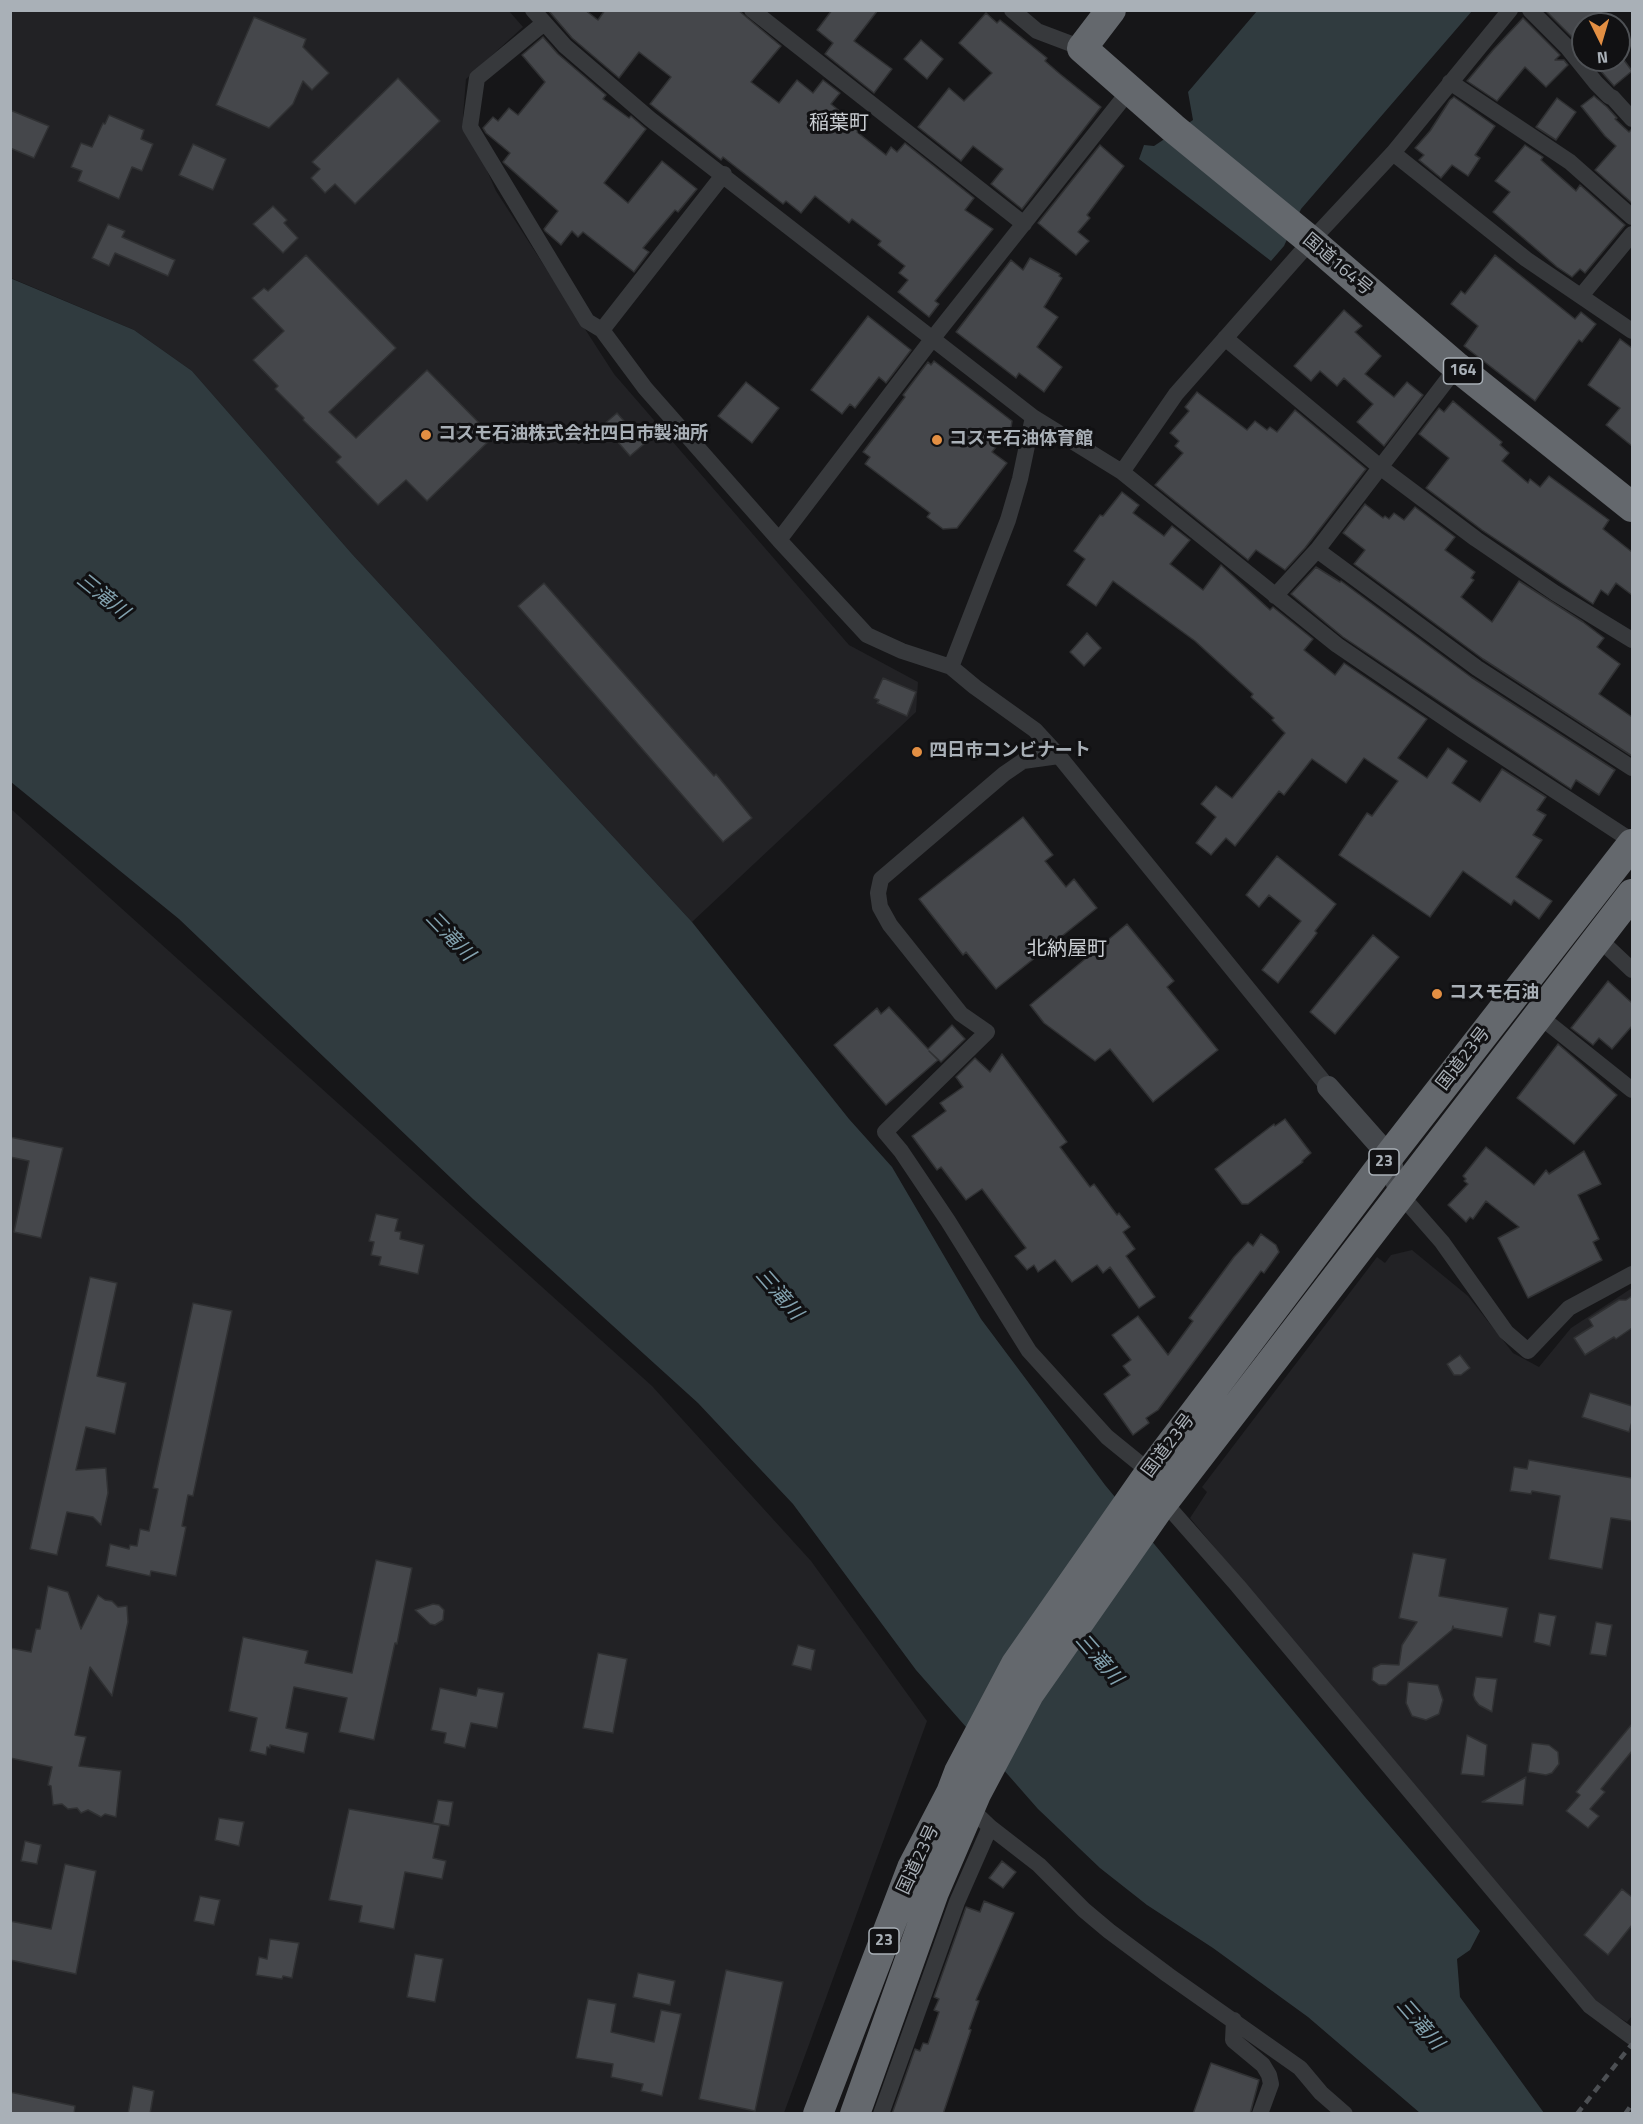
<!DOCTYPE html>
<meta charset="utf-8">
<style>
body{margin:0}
#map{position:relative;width:1643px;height:2124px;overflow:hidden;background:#161618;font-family:"Titillium Web",sans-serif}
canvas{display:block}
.frame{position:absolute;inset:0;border:12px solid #a9b0b7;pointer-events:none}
.north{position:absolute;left:1571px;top:12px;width:60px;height:60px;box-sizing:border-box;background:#111113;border:2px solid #4e5155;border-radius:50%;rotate:175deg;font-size:16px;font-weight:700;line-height:24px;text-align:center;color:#a9b0b7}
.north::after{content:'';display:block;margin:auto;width:21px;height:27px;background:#e38f43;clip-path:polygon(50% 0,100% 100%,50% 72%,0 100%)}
</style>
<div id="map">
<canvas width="1643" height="2124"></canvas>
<div class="frame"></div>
<div class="north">N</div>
</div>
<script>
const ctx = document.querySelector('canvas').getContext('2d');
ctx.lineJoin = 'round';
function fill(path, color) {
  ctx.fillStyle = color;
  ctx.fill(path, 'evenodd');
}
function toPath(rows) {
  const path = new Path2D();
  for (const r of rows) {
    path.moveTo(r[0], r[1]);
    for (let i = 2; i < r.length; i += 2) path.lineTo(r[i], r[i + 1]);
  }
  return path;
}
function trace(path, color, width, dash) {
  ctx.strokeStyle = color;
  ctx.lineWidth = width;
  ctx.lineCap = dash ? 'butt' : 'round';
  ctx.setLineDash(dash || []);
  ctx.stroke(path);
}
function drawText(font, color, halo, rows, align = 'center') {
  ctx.font = font + ' "Titillium Web","Noto Sans JP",sans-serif';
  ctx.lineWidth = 6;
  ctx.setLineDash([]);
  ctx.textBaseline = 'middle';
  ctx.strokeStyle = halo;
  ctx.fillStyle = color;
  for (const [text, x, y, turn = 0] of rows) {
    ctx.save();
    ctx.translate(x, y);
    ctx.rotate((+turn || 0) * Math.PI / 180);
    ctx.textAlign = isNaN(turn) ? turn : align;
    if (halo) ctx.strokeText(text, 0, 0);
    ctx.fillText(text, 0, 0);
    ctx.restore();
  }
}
const built = toPath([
 [10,11,509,11,523,27,466,79,463,116,496,191,614,374,849,645,918,682,916,712,692,922,352,554,192,371,134,330,11,278],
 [10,808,652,1386,811,1561,927,1721,784,2113,11,2113],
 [1412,1250,1468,1296,1513,1353,1539,1367,1571,1328,1632,1288,1632,2016,1627,2022,1595,2004,1190,1518,1207,1492,1202,1487,1377,1257,1385,1263,1391,1255]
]);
const water = toPath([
 [1257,11,1472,11,1301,209,1284,246,1271,261,1139,159,1144,145,1154,146,1193,120,1188,92],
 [10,278,134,330,192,371,352,554,692,922,849,1119,892,1167,981,1319,1105,1485,1365,1797,1480,1931,1470,1950,1457,1959,1460,1997,1544,2113,1420,2113,1308,2017,1213,1948,1147,1905,1100,1868,1038,1809,916,1670,793,1504,698,1403,473,1199,179,919,11,782]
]);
const building = toPath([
 [548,10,585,10,598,20,605,10,738,10,781,46,751,82,779,103,797,80,813,93,823,80,840,93,831,104,853,122,851,125,858,131,857,132,886,155,891,147,897,152,905,143,974,198,965,210,993,229,935,301,939,304,929,317,898,292,908,280,899,273,905,266,878,245,881,241,852,219,849,223,815,196,801,213,786,201,783,204,723,157,721,160,650,104,671,77,639,52,619,78,572,38,548,10],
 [832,10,878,10,854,41,892,69,874,93,825,54,833,43,817,30,832,10],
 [1545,10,1602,10,1590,24,1583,24,1583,31,1575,40,1545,10],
 [986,13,997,23,1000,20,1047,58,1045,61,1060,74,1101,107,1022,209,991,184,1003,169,973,146,961,161,918,127,949,88,964,101,992,73,959,43,986,13],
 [254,17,306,39,303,47,329,73,312,90,303,81,293,104,269,128,216,105,254,17],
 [1523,18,1560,55,1555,60,1564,60,1568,65,1546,87,1525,67,1497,101,1467,81,1493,50,1523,18],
 [543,37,558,54,606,95,603,99,629,118,631,116,646,129,604,183,628,203,662,161,697,189,678,212,675,210,643,248,649,252,634,272,583,232,578,237,572,231,561,245,545,231,544,229,558,211,504,163,503,162,510,153,486,133,483,128,493,117,498,121,509,108,518,115,545,82,522,55,543,37],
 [921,40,943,59,927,79,904,59,921,40],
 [1591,60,1624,60,1632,71,1614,86,1591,60],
 [398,78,440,121,355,204,335,184,325,193,311,178,320,169,312,162,398,78],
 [1594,96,1607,107,1617,118,1615,119,1629,132,1632,129,1632,203,1595,170,1616,146,1605,136,1581,106,1594,96],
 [1454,97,1495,126,1475,155,1480,158,1468,176,1452,165,1441,178,1419,160,1424,155,1415,148,1430,131,1450,100,1454,97],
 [1557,98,1576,112,1556,140,1536,127,1557,98],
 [10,110,49,126,34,158,10,148,10,110],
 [109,115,144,130,141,139,153,144,142,171,132,167,119,199,78,181,82,171,71,167,81,143,92,147,103,123,105,124,109,115],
 [193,144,226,159,213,190,179,175,193,144],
 [1100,145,1124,166,1087,215,1090,218,1078,232,1089,241,1076,255,1038,223,1100,145],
 [1525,145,1543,157,1541,160,1576,191,1580,185,1625,225,1585,273,1580,269,1572,277,1557,267,1493,212,1510,192,1495,181,1525,145],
 [273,206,287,220,284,223,298,238,283,253,253,224,273,206],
 [108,224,125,231,122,237,175,260,168,276,115,253,109,266,92,258,108,224],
 [306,255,396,348,329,412,356,438,427,370,493,437,427,501,406,480,378,505,336,462,341,457,303,420,304,418,275,389,278,386,253,360,284,331,252,298,264,288,268,291,306,255],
 [1495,255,1575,319,1581,312,1596,324,1582,342,1579,340,1535,401,1464,346,1478,326,1451,304,1461,291,1465,294,1495,255],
 [1030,258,1060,274,1059,276,1062,278,1044,307,1058,317,1037,347,1062,367,1044,392,1019,373,1016,378,956,332,1011,260,1023,270,1030,258],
 [1344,310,1362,326,1355,332,1381,356,1365,374,1394,397,1407,382,1423,395,1384,446,1357,422,1373,404,1344,378,1337,386,1320,371,1311,381,1294,366,1344,310],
 [868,316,911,350,886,383,879,377,855,408,850,404,842,414,811,390,868,316],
 [1620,339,1632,348,1632,446,1606,425,1620,408,1588,385,1620,339],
 [934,361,1012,421,1011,428,992,452,1007,463,957,528,943,529,927,517,930,513,865,464,870,457,863,452,905,397,903,395,928,362,931,365,934,361],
 [746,382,779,408,752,443,718,416,746,382],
 [1197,392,1247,430,1255,421,1267,430,1270,427,1277,432,1295,410,1366,469,1305,548,1285,570,1256,550,1248,560,1155,485,1183,453,1175,446,1179,441,1170,433,1189,411,1185,407,1197,392],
 [1453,401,1502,442,1500,445,1509,453,1502,461,1528,483,1530,479,1540,487,1549,476,1609,520,1603,529,1632,552,1632,595,1616,583,1608,595,1601,590,1593,604,1482,530,1426,488,1449,458,1419,434,1439,408,1444,412,1453,401],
 [617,413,644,444,630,456,603,425,617,413],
 [1122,492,1139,505,1133,513,1164,536,1172,526,1190,540,1170,564,1203,590,1221,565,1270,610,1273,607,1313,639,1304,650,1335,675,1344,663,1427,719,1398,758,1427,778,1448,748,1467,761,1452,783,1480,802,1502,769,1546,797,1537,810,1546,815,1533,835,1542,840,1516,877,1552,901,1539,919,1514,900,1511,905,1463,871,1430,917,1339,855,1367,813,1372,816,1398,781,1364,758,1346,783,1312,759,1284,795,1279,791,1235,846,1226,838,1211,855,1196,843,1216,817,1201,804,1216,786,1232,798,1285,733,1272,720,1274,718,1251,697,1253,694,1195,641,1113,581,1096,606,1067,585,1085,559,1074,551,1100,515,1103,516,1122,492],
 [1365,504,1383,518,1385,516,1389,519,1394,513,1404,520,1415,507,1455,537,1445,550,1475,572,1471,578,1474,580,1461,597,1492,622,1519,581,1583,622,1604,638,1597,647,1620,664,1599,694,1632,717,1632,756,1483,659,1354,564,1365,550,1343,533,1365,504],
 [1316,567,1340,582,1341,581,1471,677,1615,770,1599,795,1576,780,1571,789,1343,637,1291,594,1316,567],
 [544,583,714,776,716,774,752,818,723,842,518,606,544,583],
 [1087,633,1101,648,1084,666,1070,652,1087,633],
 [883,678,916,692,907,716,877,703,879,700,874,698,883,678],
 [1023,817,1053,855,1045,861,1066,887,1074,879,1097,908,996,989,966,952,963,955,919,899,1023,817],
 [1277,856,1336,904,1315,931,1317,933,1311,941,1278,983,1262,970,1301,921,1269,895,1259,907,1246,895,1277,856],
 [1127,924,1174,981,1167,987,1218,1050,1153,1102,1110,1049,1095,1061,1044,1023,1030,1005,1127,924],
 [1373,935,1399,957,1335,1034,1310,1012,1373,935],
 [1608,981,1632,1003,1632,1026,1612,1049,1599,1038,1593,1045,1571,1028,1608,981],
 [889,1007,928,1049,952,1025,965,1039,941,1062,929,1051,938,1060,886,1105,834,1045,877,1008,881,1014,889,1007],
 [1558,1044,1617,1095,1574,1144,1517,1098,1558,1044],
 [1002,1054,1067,1142,1060,1147,1090,1187,1094,1184,1117,1215,1119,1213,1130,1227,1123,1232,1135,1249,1126,1256,1155,1297,1139,1308,1110,1267,1103,1273,1097,1265,1072,1282,1055,1260,1038,1272,1034,1265,1027,1270,1015,1256,1026,1248,982,1189,966,1200,941,1167,937,1170,912,1136,946,1111,940,1103,963,1087,956,1077,975,1058,990,1072,1002,1054],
 [1285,1119,1311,1153,1302,1161,1303,1162,1248,1204,1242,1204,1215,1169,1274,1124,1275,1126,1285,1119],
 [10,1137,63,1148,41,1238,14,1232,29,1161,10,1157,10,1137],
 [1486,1147,1534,1185,1546,1170,1549,1174,1584,1151,1601,1184,1578,1195,1599,1239,1593,1242,1602,1260,1528,1298,1498,1238,1519,1227,1486,1201,1473,1219,1470,1217,1466,1222,1448,1205,1468,1184,1464,1181,1466,1179,1463,1176,1486,1147],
 [376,1214,398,1219,395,1231,401,1232,400,1239,424,1245,418,1274,379,1265,381,1257,371,1255,374,1242,369,1241,376,1214],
 [1261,1234,1276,1245,1279,1252,1264,1273,1261,1271,1158,1410,1146,1418,1149,1423,1133,1435,1104,1394,1130,1375,1123,1366,1131,1360,1112,1335,1138,1316,1168,1355,1193,1321,1189,1318,1234,1257,1248,1242,1253,1246,1261,1234],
 [90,1277,117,1283,97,1376,126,1383,115,1434,86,1427,76,1470,106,1468,108,1493,101,1525,93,1517,67,1512,57,1555,30,1549,90,1277],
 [1632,1296,1632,1328,1616,1339,1614,1337,1585,1355,1574,1338,1593,1326,1589,1319,1619,1300,1626,1300,1632,1296],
 [193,1303,232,1311,193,1496,188,1495,182,1526,186,1527,176,1576,151,1571,150,1576,106,1566,110,1544,129,1549,130,1545,137,1546,140,1529,149,1531,158,1489,153,1488,193,1303],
 [1460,1355,1470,1368,1461,1375,1454,1375,1447,1364,1460,1355],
 [1590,1393,1632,1406,1632,1422,1629,1432,1582,1417,1590,1393],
 [1529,1460,1632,1478,1632,1521,1611,1518,1602,1569,1549,1559,1560,1496,1532,1491,1531,1494,1510,1491,1514,1467,1527,1469,1529,1460],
 [1413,1553,1446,1559,1439,1596,1508,1608,1502,1637,1453,1628,1453,1626,1452,1630,1386,1685,1379,1685,1372,1680,1373,1668,1381,1664,1399,1665,1402,1645,1417,1622,1399,1618,1413,1553],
 [376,1560,412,1568,397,1644,395,1643,374,1740,339,1732,347,1698,294,1687,286,1728,308,1733,304,1753,270,1745,270,1748,267,1747,266,1755,250,1751,257,1718,229,1711,243,1637,308,1651,305,1663,352,1673,376,1560],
 [48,1586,68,1592,81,1629,98,1595,105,1600,112,1601,118,1607,127,1606,128,1622,112,1696,90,1667,75,1735,86,1737,79,1766,121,1771,116,1817,105,1814,101,1817,88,1810,81,1813,77,1808,68,1809,62,1804,53,1805,51,1786,48,1785,52,1767,10,1758,10,1648,31,1652,36,1629,40,1629,48,1586],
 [433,1604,439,1605,444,1610,443,1620,435,1625,430,1624,415,1610,433,1604],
 [1539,1613,1556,1616,1550,1646,1534,1642,1539,1613],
 [1596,1622,1612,1625,1606,1656,1590,1654,1596,1622],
 [798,1645,815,1650,811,1670,792,1665,798,1645],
 [598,1653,627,1659,613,1733,583,1728,598,1653],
 [1476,1677,1497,1679,1492,1712,1479,1705,1475,1700,1473,1695,1476,1677],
 [1408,1682,1438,1685,1443,1700,1439,1714,1426,1720,1412,1716,1406,1703,1408,1682],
 [440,1688,476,1696,478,1688,504,1693,497,1728,471,1723,465,1748,444,1743,446,1733,431,1730,440,1688],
 [1632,1724,1632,1751,1601,1789,1605,1792,1590,1809,1599,1816,1588,1828,1566,1811,1580,1795,1576,1792,1632,1724],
 [1467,1735,1487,1745,1484,1776,1461,1774,1467,1735],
 [1532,1743,1549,1745,1558,1752,1559,1764,1552,1773,1546,1775,1528,1772,1532,1743],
 [1526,1777,1523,1805,1482,1802,1526,1777],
 [438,1800,453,1802,449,1826,433,1823,438,1800],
 [349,1809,440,1825,433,1858,446,1861,442,1879,405,1872,394,1929,359,1922,362,1906,329,1900,349,1809],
 [219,1818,244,1822,239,1846,215,1840,219,1818],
 [25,1841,41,1845,37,1864,21,1861,25,1841],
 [1002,1861,1016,1872,1003,1888,989,1878,1002,1861],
 [65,1864,96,1871,76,1974,10,1960,10,1921,51,1929,65,1864],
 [1622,1889,1632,1897,1632,1925,1608,1955,1584,1935,1622,1889],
 [200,1896,220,1900,214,1925,194,1921,200,1896],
 [984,1901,1014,1913,976,2000,979,2001,969,2029,971,2030,943,2114,892,2114,915,2049,920,2051,923,2043,928,2044,939,2012,934,2010,939,1999,934,1997,966,1907,980,1912,984,1901],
 [270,1939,299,1943,292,1978,283,1976,282,1979,256,1975,259,1957,267,1959,270,1939],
 [415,1954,443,1959,435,2002,407,1997,415,1954],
 [726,1970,783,1982,755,2111,699,2099,726,1970],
 [638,1973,675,1981,670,2005,633,1997,638,1973],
 [588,1999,616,2004,611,2032,654,2042,661,2010,681,2014,662,2096,641,2091,643,2084,611,2077,613,2064,576,2058,588,1999],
 [1211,2063,1259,2080,1250,2114,1193,2114,1211,2063],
 [133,2086,154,2091,150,2114,128,2114,133,2086],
 [10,2092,75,2106,74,2114,10,2114,10,2092]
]);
const street = toPath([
 [533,10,565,46,650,119,1033,417,1122,472,1337,645,1462,730,1632,841],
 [752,10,1024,224],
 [1012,10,1037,31,1082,48],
 [1530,10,1567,47,1596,83,1609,96,1613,98,1632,119],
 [544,23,477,78,470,127,587,321,602,330,645,388,779,540,867,635,902,651,951,667,975,687,1035,730,1059,756,1328,1087],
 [1450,82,1570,162,1632,217],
 [1393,153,1526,259,1632,331],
 [1581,296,1632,234],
 [602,330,724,174],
 [1225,338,1380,467,1476,539,1555,593,1632,640],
 [1122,472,1176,394,1311,241,1393,153,1510,10],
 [779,540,933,338,1129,91],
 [1317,550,1477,668,1632,768],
 [1275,596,1317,550,1457,367],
 [951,667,1008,520,1020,479,1033,417],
 [1059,756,1023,761,1004,774,881,879,878,893,880,907,890,925,961,1014,987,1032,885,1132,901,1151,948,1221,1029,1351,1107,1437,1150,1472],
 [1598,938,1632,970],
 [1538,1015,1632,1090],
 [1400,1194,1442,1242,1506,1332,1528,1351,1569,1308,1632,1274],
 [1164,1502,1238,1586,1590,2006,1632,2037],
 [970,1808,990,1827,1039,1865,1084,1910,1109,1931,1168,1975,1300,2068,1321,2093,1345,2114],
 [1234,2020,1233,2040,1263,2065,1269,2075,1271,2084,1260,2114],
 [881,2114,957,1902,990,1827]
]);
const secondary = toPath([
 [1328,1087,1389,1156,1400,1194]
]);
const highway = toPath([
 [1111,10,1082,48,1173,128,1311,241,1457,367,1632,507],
 [818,2114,912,1868,951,1793,959,1772,1016,1664,1150,1472,1389,1156,1632,844],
 [855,2114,934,1892,976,1794,1029,1694,1159,1508,1632,894]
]);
const rail = toPath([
 [1577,2114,1632,2044],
 [1625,2114,1632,2104]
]);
const markers = [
 [426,435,6,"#e38f43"],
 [937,440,6,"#e38f43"],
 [917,752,6,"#e38f43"],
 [1437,994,6,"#e38f43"]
];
const shields = [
 [1463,371,39],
 [1384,1162,30],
 [884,1941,30]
];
const shieldNames = [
 ["164",1463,371],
 ["23",1384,1162],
 ["23",884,1941]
];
const streetNames = [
 ["国道164号",1337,265,40],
 ["国道23号",1464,1059,-52],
 ["国道23号",1169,1446,-53],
 ["国道23号",919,1860,-65]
];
const poiNames = [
 ["コスモ石油株式会社四日市製油所",438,435],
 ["コスモ石油体育館",949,440],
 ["四日市コンビナート",929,752],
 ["コスモ石油",1449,994]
];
const neighbourhoodNames = [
 ["稲葉町",839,124],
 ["北納屋町",1067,950]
];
const waterNames = [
 ["三滝川",102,597,39],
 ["三滝川",449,937,46],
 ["三滝川",778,1295,49],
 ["三滝川",1098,1660,49],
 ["三滝川",1419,2025,49]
];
fill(built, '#222225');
fill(water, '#303b3f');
fill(building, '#45474b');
trace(building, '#303133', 1.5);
trace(street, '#37393c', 16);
trace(secondary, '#45484c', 22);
trace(highway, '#64686d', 30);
trace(rail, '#4c4f53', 4.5, [8, 6]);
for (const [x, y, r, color] of markers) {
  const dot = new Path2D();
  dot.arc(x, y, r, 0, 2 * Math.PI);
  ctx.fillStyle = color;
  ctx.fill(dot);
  trace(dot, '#111113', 2);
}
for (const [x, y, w] of shields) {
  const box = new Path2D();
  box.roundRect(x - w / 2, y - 13, w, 26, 4.5);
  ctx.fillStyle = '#111113';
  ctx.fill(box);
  trace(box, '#a9b0b7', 1.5);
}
drawText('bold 16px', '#a9b0b7', null, shieldNames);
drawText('18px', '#a9b0b7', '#111113', streetNames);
drawText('bold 18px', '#a9b0b7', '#111113', poiNames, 'left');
drawText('20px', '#caced3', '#111113', neighbourhoodNames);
drawText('italic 20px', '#83a2af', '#111113', waterNames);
</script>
